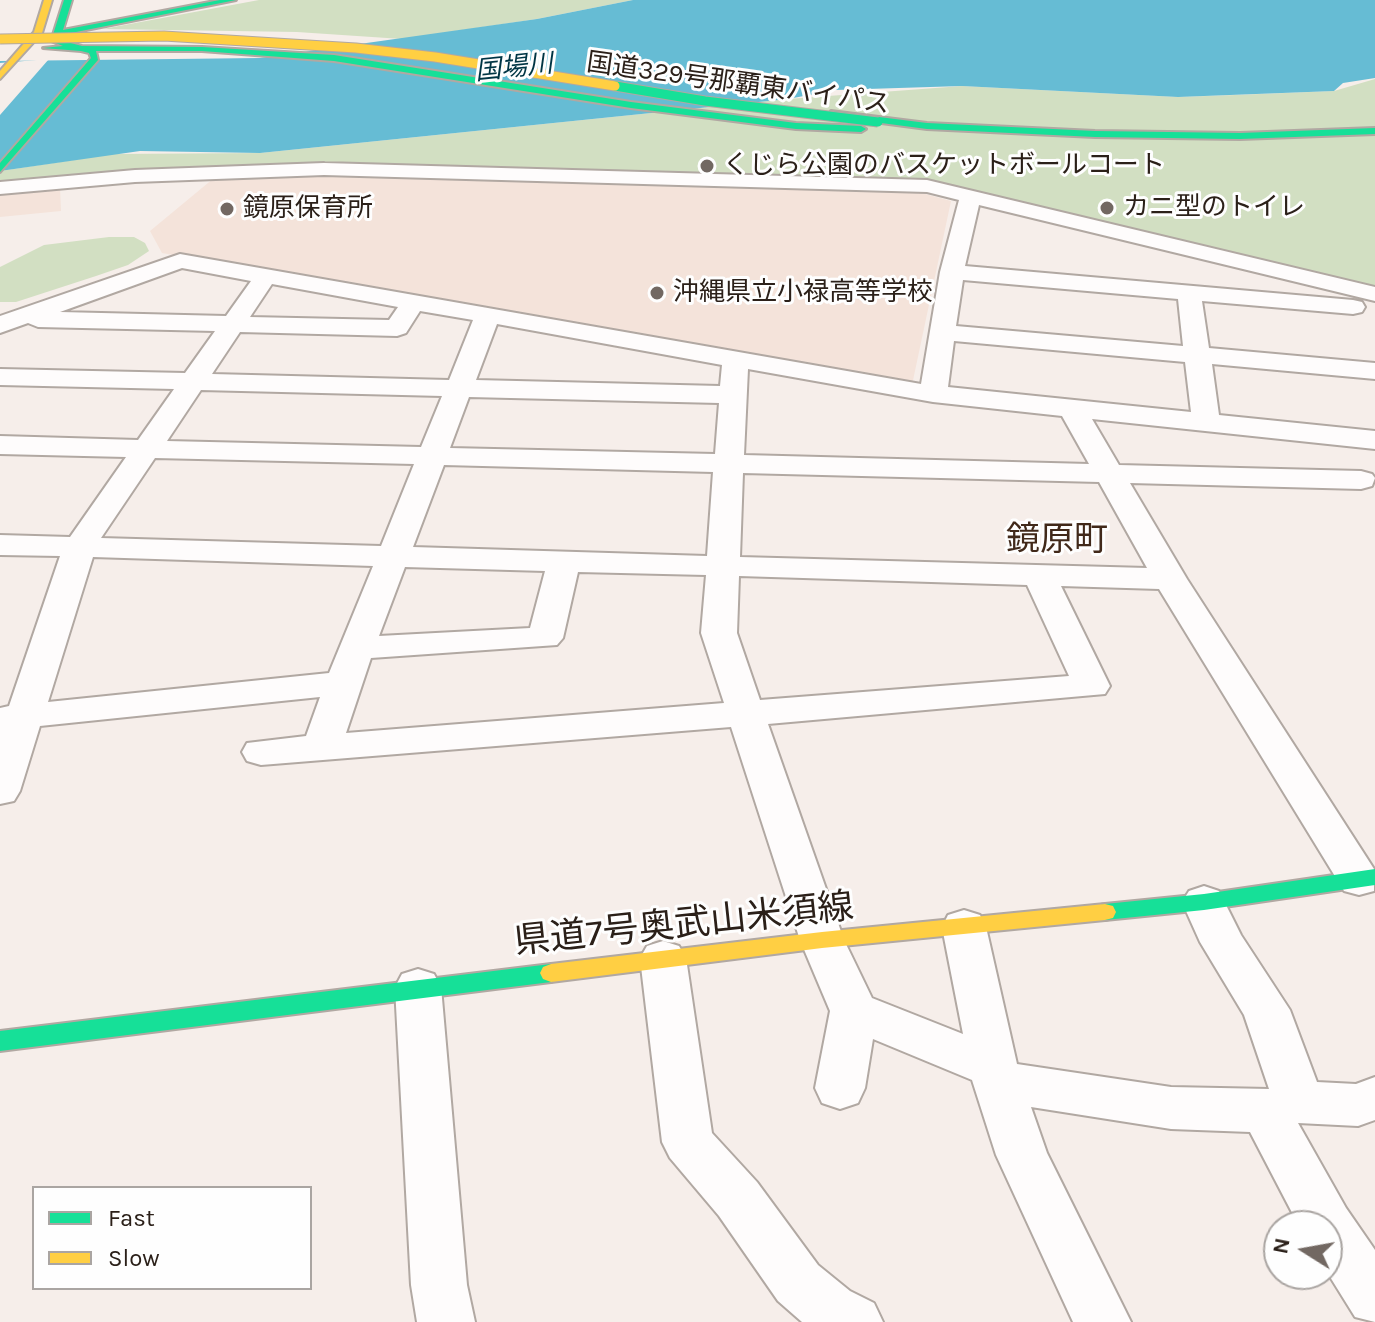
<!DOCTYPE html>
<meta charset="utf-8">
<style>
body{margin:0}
#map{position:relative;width:1375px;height:1322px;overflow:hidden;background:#f6eeea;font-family:Karla,sans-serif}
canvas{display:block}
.legend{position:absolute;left:32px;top:1186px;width:280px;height:104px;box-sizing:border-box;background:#fefefe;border:2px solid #aaa5a2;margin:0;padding:10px 14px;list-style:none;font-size:24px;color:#2b2019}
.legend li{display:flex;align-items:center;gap:16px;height:40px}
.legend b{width:40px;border:2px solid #aaa5a2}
.north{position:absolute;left:1263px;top:1210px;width:80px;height:80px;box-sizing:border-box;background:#fefefe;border:2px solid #aaa5a2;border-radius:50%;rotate:281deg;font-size:22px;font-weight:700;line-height:32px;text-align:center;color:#2b2019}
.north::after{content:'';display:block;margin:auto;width:28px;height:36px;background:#726862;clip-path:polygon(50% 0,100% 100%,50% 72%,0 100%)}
</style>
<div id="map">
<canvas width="1375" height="1322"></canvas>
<ul class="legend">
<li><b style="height:10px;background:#16e098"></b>Fast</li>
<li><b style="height:10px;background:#ffcf43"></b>Slow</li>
</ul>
<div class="north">N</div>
</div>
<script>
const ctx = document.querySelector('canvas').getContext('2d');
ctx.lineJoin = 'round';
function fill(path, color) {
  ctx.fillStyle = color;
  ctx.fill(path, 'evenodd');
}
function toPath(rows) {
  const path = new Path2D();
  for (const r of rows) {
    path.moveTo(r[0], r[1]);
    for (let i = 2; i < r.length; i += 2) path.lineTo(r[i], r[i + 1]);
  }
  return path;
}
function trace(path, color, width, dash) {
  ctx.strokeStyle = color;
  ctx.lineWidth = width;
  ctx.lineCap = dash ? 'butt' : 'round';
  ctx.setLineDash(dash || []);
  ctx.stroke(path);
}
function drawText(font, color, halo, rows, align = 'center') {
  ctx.font = font + ' Karla,"Noto Sans JP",sans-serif';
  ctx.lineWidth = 6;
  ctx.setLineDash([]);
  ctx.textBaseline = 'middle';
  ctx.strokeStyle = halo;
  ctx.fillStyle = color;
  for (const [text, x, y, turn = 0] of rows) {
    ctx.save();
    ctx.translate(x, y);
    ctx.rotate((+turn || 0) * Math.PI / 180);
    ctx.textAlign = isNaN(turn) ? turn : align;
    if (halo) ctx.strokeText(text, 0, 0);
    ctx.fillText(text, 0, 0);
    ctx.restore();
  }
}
const built = toPath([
 [313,175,918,192,951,201,912,385,162,253,150,231,214,178],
 [60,187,61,211,0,217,0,193]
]);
const green = toPath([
 [259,0,633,0,537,19,402,39,297,32,103,29],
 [1375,79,1375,289,939,183,326,166,0,185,0,171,113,154,260,153,788,99,962,86,1178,97,1235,95,1334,91],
 [109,237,134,237,145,243,149,251,128,265,96,276,16,302,0,302,0,267,44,245]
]);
const water = toPath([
 [633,0,1375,0,1375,78,1343,83,1334,91,1178,97,962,86,835,90,788,99,260,153,140,151,0,171,0,61,260,58,537,19]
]);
const pier = toPath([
 [49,59,0,115,0,63]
]);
const street = toPath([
 [324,163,927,180,1375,287,1375,301,979,205,965,266,1353,300,1362,302,1365,307,1362,312,1353,314,1202,301,1209,348,1375,363,1375,379,1212,364,1219,415,1375,431,1375,449,1092,419,1119,465,1361,471,1372,474,1375,478,1372,486,1361,489,1130,483,1187,579,1374,869,1374,891,1359,895,1344,891,1159,589,1061,586,1110,686,1105,694,768,724,844,940,872,998,963,1034,942,927,948,915,964,910,980,915,986,927,1017,1064,1171,1087,1269,1089,1244,1015,1200,942,1182,902,1189,891,1204,886,1219,891,1241,935,1290,1010,1317,1082,1356,1084,1375,1077,1375,1120,1358,1126,1298,1123,1346,1208,1375,1250,1375,1322,1355,1317,1327,1272,1327,1226,1299,1226,1250,1132,1171,1129,1031,1107,1047,1153,1131,1322,1073,1322,996,1155,972,1080,873,1039,865,1088,858,1103,840,1109,822,1103,815,1088,830,1011,800,940,731,727,261,765,247,761,242,752,247,743,306,736,320,697,40,726,20,791,14,801,0,804,0,708,9,706,60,556,0,555,0,535,70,537,126,457,0,454,0,436,138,440,174,389,0,385,0,369,185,373,215,331,38,327,28,323,0,333,0,316,180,254,921,384,940,272,959,200,927,192,324,175,135,182,0,194,0,182,135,170,324,163],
 [182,268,251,281,226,316,60,312,182,268],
 [963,280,1178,299,1183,346,956,326,963,280],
 [272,284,398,307,389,320,250,317,272,284],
 [420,311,473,320,449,380,212,374,240,332,397,336,406,333,420,311],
 [497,324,722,365,720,386,476,380,497,324],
 [954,341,1185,362,1191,412,948,387,954,341],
 [748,369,933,402,1062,416,1089,464,744,455,748,369],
 [201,390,442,396,421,447,167,441,201,390],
 [469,397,719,403,715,454,450,448,469,397],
 [155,458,414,464,381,546,101,538,155,458],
 [444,465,713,472,707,556,413,547,444,465],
 [743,473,1099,482,1147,568,740,557,743,473],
 [93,557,373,566,329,673,48,702,93,557],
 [405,567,545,571,530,628,379,636,405,567],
 [578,572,706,575,701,633,724,703,346,733,371,658,557,645,563,638,578,572],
 [739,576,1027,585,1069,676,760,700,737,633,739,576],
 [663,941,679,946,686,958,712,1133,757,1182,818,1265,850,1291,874,1303,883,1322,802,1322,778,1301,719,1216,670,1158,662,1142,640,958,647,946,663,941],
 [418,969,434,974,441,987,467,1285,475,1322,417,1322,411,1285,395,987,402,974,418,969]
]);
const fast = toPath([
 [64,0,72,0,63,30,220,0,236,0,61,35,59,40,82,46,202,47,334,55,631,102,796,123,861,126,866,129,861,132,796,129,631,108,334,61,202,51,96,51,98,60,0,172,0,163,91,58,89,53,81,51,43,48,63,46,51,41,64,0],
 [831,111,927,123,1095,131,1240,133,1375,128,1375,134,1240,139,1095,137,927,129,828,116,831,111],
 [1375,869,1375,885,1204,910,1105,920,1097,918,1094,912,1097,906,1105,904,1204,894,1375,869],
 [551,964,559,967,562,973,559,979,551,982,0,1051,0,1031,551,964]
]);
const slow = toPath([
 [44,0,52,0,42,33,0,79,0,71,34,32,44,0],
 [1105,904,1113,906,1116,912,1113,918,1105,920,822,948,551,982,543,979,540,973,543,967,551,964,822,932,1105,904]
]);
const fastBridge = toPath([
 [615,86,705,101,878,122]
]);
const slowBridge = toPath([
 [0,39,164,36,356,48,435,57,615,86]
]);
const markers = [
 [707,166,8,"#726862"],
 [1107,208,8,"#726862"],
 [227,209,8,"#726862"],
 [657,293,8,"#726862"]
];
const farWaternames = [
 ["国場川",514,68,-6]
];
const farStreetnames = [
 ["国道329号那覇東バイパス",738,84,8]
];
const farPoinames = [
 ["くじら公園のバスケットボールコート",723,166],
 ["カニ型のトイレ",1123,208],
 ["鏡原保育所",243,209],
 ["沖縄県立小禄高等学校",673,293]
];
const quarterNames = [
 ["鏡原町",1057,540]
];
const nearStreetnames = [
 ["県道7号奥武山米須線",684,925,-6]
];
fill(built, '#f4e3da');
fill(green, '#d2dfc2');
fill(water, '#66bcd4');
fill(pier, '#f6eeea');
trace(street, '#b1a8a2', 4);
trace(fast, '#b1a8a2', 4);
trace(slow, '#b1a8a2', 4);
fill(street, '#fefcfc');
fill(fast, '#16e098');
fill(slow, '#ffcf43');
trace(fastBridge, '#b1a8a2', 11, []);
trace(slowBridge, '#b1a8a2', 11, []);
trace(fastBridge, '#16e098', 9);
trace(slowBridge, '#ffcf43', 9);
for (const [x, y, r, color] of markers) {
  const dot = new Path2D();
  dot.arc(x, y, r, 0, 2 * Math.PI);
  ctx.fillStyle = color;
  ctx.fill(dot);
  trace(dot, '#fefefe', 3);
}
drawText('italic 26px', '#003544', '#fefefe', farWaternames);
drawText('26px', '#2b2019', '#fefefe', farStreetnames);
drawText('26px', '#2b2019', '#fefefe', farPoinames, 'left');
drawText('34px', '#41291a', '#fefefe', quarterNames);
drawText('36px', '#2b2019', '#fefefe', nearStreetnames);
</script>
